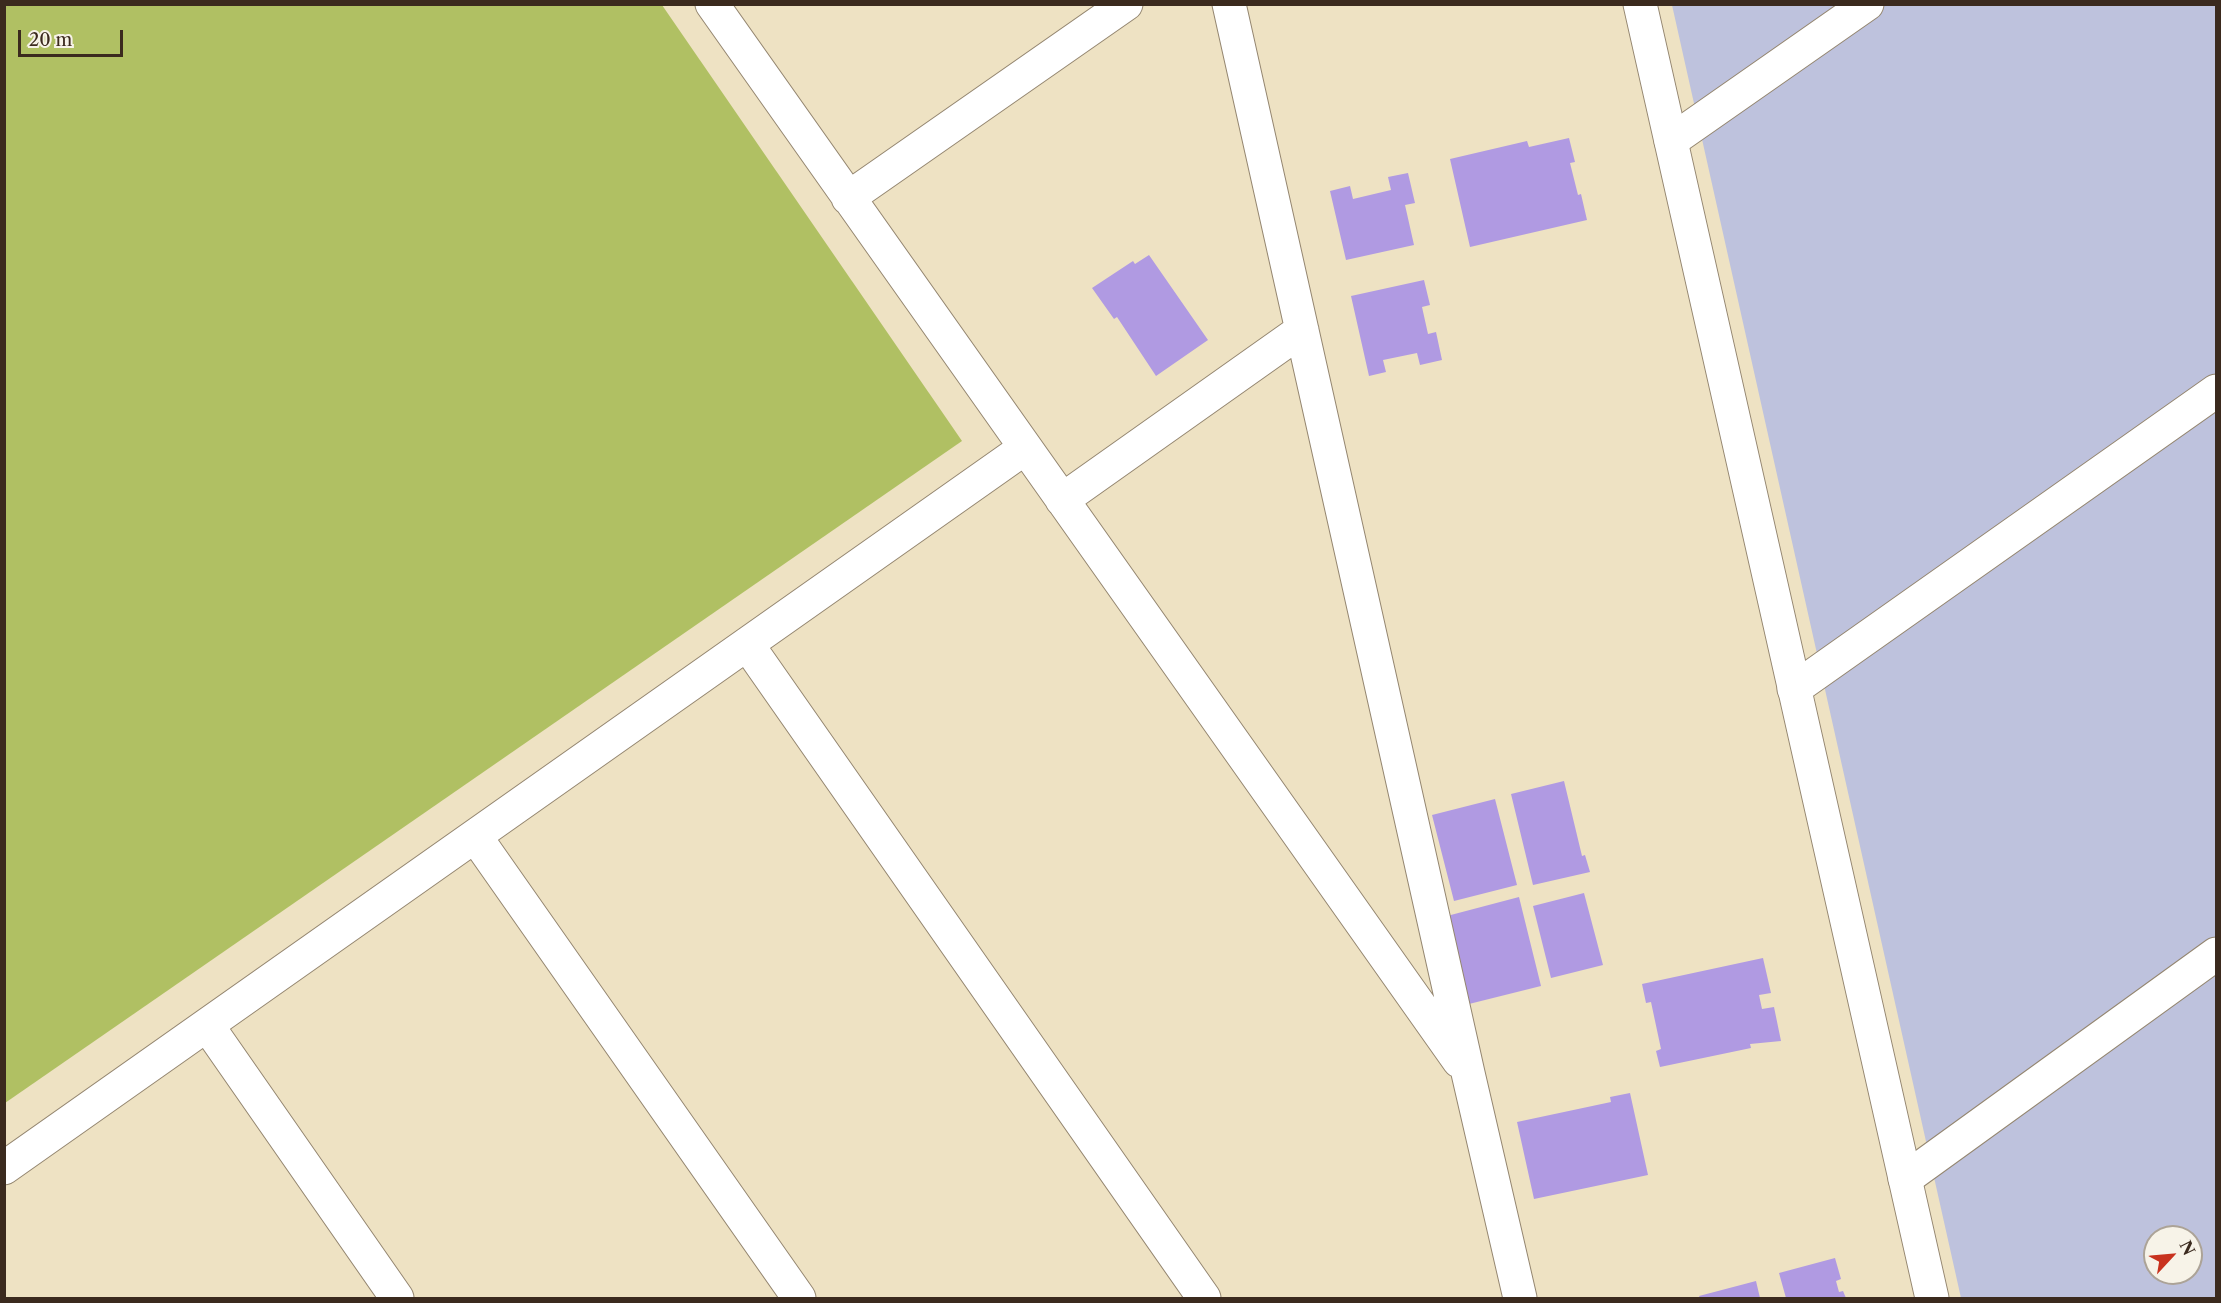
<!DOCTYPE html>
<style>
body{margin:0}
#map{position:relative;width:2221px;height:1303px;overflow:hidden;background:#eee2c3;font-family:"Libre Caslon Text",serif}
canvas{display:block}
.frame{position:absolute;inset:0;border:6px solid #3b2a1e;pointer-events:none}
.north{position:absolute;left:2143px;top:1225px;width:60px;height:60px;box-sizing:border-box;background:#f7f3e8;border:2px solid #aca397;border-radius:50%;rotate:64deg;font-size:16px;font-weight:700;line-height:24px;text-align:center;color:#3b2a1e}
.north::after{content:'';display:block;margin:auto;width:21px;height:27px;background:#c8321e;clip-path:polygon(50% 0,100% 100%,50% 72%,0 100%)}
.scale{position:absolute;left:18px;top:30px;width:105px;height:27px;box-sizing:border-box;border:3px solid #3b2a1e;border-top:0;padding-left:8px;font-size:18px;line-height:21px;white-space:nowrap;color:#3b2a1e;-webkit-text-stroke:4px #f7f3e8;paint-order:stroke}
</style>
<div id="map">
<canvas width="2221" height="1303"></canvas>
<div class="frame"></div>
<div class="north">N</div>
<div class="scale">20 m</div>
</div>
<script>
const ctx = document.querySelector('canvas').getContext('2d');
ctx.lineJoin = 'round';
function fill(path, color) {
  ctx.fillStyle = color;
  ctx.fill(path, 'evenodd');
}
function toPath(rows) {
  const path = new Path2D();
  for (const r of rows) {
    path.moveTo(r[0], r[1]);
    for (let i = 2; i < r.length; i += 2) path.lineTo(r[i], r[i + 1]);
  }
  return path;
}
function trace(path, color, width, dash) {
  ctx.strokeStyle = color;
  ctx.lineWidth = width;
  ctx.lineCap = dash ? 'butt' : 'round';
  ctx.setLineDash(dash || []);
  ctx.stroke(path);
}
const industrial = toPath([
 [1672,5,2216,5,2216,1298,1961,1298],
 [2155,1237,2191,1237,2191,1273,2155,1273]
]);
const green = toPath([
 [5,4,662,5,962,441,5,1103]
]);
const building = toPath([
 [1569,138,1575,162,1570,163,1578,195,1581,194,1587,220,1470,247,1450,159,1527,141,1529,147],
 [1408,173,1415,203,1405,205,1414,245,1346,260,1330,191,1350,186,1353,199,1391,190,1388,177],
 [1149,255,1208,340,1156,376,1117,317,1114,319,1092,288,1133,261,1135,264],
 [1424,280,1430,305,1422,307,1428,334,1436,332,1442,360,1420,365,1417,353,1383,360,1386,372,1369,376,1351,296],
 [1564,781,1582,856,1585,855,1590,872,1533,885,1511,794],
 [1495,799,1517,885,1454,901,1432,815],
 [1584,893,1603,965,1551,978,1533,906],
 [1519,897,1541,986,1469,1004,1447,916],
 [1763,958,1771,993,1759,995,1762,1009,1774,1007,1781,1041,1750,1044,1751,1048,1660,1067,1656,1051,1661,1049,1651,1002,1646,1003,1642,984],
 [1630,1093,1648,1175,1534,1199,1517,1122,1611,1102,1610,1097],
 [1835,1258,1841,1279,1836,1281,1839,1292,1843,1291,1846,1298,1786,1298,1779,1273],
 [1756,1281,1760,1298,1700,1298,1699,1296]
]);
const street = toPath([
 [712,4,1459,1061],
 [1229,4,1468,1073,1520,1298],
 [1671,141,1867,4],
 [848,198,1126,4],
 [1062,500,1302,330],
 [747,644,1204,1298],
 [1794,689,2216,391],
 [475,836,799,1298],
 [207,1025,397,1298],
 [4,1168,1025,448],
 [1905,1179,2216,954]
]);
const secondary = toPath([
 [1640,4,1932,1298]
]);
fill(industrial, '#bec2dd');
fill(green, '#b0c063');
fill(building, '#b09ae2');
trace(street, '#948670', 35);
trace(secondary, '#948670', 35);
trace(street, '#fff', 33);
trace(secondary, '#fff', 33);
</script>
